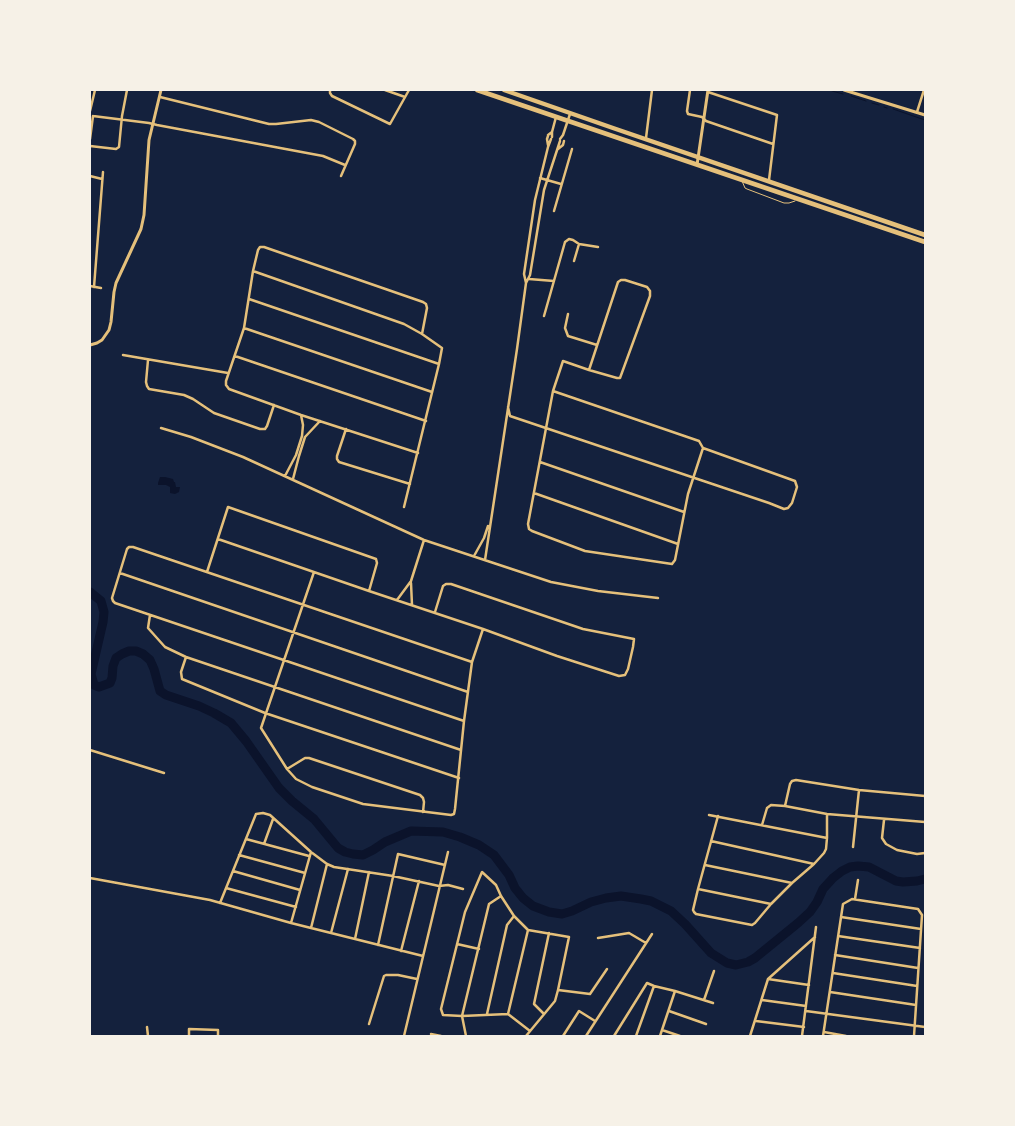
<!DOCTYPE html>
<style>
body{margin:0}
#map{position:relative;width:1015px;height:1126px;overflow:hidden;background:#14213d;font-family:"PT Sans",sans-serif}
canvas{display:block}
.frame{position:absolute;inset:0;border:91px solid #f6f1e7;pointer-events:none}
</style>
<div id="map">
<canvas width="1015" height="1126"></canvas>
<div class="frame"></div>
</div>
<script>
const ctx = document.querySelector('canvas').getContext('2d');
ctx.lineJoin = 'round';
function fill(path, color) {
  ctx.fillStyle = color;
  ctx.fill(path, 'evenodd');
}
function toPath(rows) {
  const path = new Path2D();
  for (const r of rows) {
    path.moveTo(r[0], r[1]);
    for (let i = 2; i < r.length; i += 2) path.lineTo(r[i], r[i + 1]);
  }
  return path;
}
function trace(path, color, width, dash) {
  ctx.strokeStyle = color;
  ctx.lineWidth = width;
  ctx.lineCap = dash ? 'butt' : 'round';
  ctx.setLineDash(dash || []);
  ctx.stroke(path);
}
const water = toPath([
 [160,477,165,477,173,479,174,482,175,482,176,487,180,487,179,492,175,494,170,493,170,487,166,485,158,485,158,483]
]);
const stream = toPath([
 [832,91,843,94],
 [851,96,866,101],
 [872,103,879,105],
 [884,107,887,108],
 [893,109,925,120]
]);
const river = toPath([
 [90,592,101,601,104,612,103,622,91,674,94,685,99,687,110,683,112,678,113,666,116,658,122,654,129,651,136,651,143,654,150,660,154,669,160,691,166,695,199,706,214,713,231,723,246,741,279,788,292,801,314,819,338,848,345,852,353,854,363,855,373,850,385,842,411,831,443,832,460,837,479,845,494,855,509,875,515,888,523,898,533,906,549,912,562,914,572,911,591,902,606,898,621,896,641,899,651,901,671,911,685,924,711,953,727,963,736,965,748,962,755,958,798,923,810,912,817,902,823,889,833,878,842,871,850,867,858,866,869,867,896,881,903,882,917,881,925,879]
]);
const service = toPath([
 [742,181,745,188,747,189,784,203,789,203,795,201]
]);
const minor = toPath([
 [330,90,330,93,332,96,390,124,409,90],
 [385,90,405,97],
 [690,90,687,111,688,114,702,117,706,121,773,144],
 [708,92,777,115,769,180],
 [160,97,269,124,276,124,311,120,319,122,353,139,355,141,355,144,341,176],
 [90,111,95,90],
 [917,112,924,90],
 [93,116,149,123,157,125,323,156,345,165],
 [552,132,552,137],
 [548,135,552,132,556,117],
 [646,138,652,90],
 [90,139,93,116],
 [560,139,563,135,570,114],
 [548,145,547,139,548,136],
 [90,146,116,149,119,147,122,116,127,90],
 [558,149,563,145,564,141],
 [90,176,102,179],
 [540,178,561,184],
 [554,211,572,149],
 [574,261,579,244],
 [253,271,404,324,422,334,442,348,439,364,404,507],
 [529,279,554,281],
 [526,283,524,274,535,200,548,147,551,139],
 [90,286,101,288],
 [94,287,103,172],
 [249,299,439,364],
 [568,314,565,328,568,336,597,345],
 [544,316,565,242,569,239,573,240,579,244,598,247],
 [244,328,432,392],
 [123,355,228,373],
 [235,356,426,421],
 [148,360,146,382,147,386,149,389,184,395,193,399,214,413,260,429,265,429,267,426,274,405],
 [589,370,618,282,621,280,625,280,647,287,650,291,650,296,620,378,617,378,589,370,563,361,553,391,528,524,529,529,532,531,585,551,672,564,675,560,688,494,703,448],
 [553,391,699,441,703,448],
 [508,407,510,416,769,503,784,509,788,508,792,503,797,487,795,481,703,448],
 [161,428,191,437,243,457,424,540,551,582,598,591,658,598],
 [346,429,337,456,337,459,339,462,410,484],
 [418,453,301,415,229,389,226,385,226,381,244,328,253,271,258,250,260,247,264,247,423,302,426,304,427,308,422,334],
 [540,462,684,512],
 [285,476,296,455,302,436,303,425,301,415],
 [293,479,299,456,305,437,320,421],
 [534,493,678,544],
 [218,539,369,591,483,629,557,656,619,676,625,675,628,669,633,647,634,639,583,629,451,584,446,584,443,586,435,612],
 [474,556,484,538,488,526],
 [485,560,517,349,526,283,530,275,544,190,560,141],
 [207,572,228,507,376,559,377,563,369,591],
 [314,572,261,728,287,769,296,779,312,787,363,804,451,815,454,814,455,809,464,721,472,662,483,629],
 [120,573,468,692],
 [411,583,412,605],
 [397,600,411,581,424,540],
 [150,615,148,628,165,647,186,657,461,750],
 [186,657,181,672,182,679,265,713,459,778],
 [464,721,115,603,113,601,112,598,127,549,129,547,133,547,472,662],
 [90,750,164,773],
 [287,769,305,758,309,758,420,795,423,798,424,802,423,812],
 [785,806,790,784,792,781,796,780,859,790,925,796],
 [709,815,827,838],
 [718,816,698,889,693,910,694,912,696,914,752,925,755,923,771,904,792,883,814,864,824,853,826,849,827,838,827,814],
 [884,820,882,838,886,844,897,850,917,854,925,853],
 [762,825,767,808,771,805,785,806,827,814,925,822],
 [246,839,309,856],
 [711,841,814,864],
 [264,844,273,819],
 [853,847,859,790],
 [239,855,305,873],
 [705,865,792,883],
 [233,871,300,890],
 [90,878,210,900,291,923,423,956],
 [226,888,296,907],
 [698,889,771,904],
 [855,899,858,880],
 [220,903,256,814,263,813,270,815,311,852,327,864,334,867,393,876,439,886,448,885,463,889],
 [841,917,921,929],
 [291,923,311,852],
 [311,928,327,864],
 [331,933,348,869],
 [838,936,920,948],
 [598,938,629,933,646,943],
 [355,939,369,872],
 [457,944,479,949],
 [378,945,398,854,445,865],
 [401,951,419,881],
 [835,955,918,968],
 [833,973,917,986],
 [768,979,809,985],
 [654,986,675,991],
 [558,990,590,994,607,969],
 [830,992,916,1005],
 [704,1000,714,971],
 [762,1000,806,1006],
 [669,1011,706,1024],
 [806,1011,925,1027],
 [487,1014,507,925,514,916],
 [508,1014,530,1031],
 [544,1014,534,1004,549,933],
 [756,1021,804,1027],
 [369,1024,384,976,386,975,398,975,417,979],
 [147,1027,148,1036],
 [662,1030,680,1036],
 [824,1032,846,1036],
 [431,1034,441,1036],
 [189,1036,189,1029,218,1030,218,1036],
 [404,1036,448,852],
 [466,1036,462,1016,489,904,501,896],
 [526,1036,555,1001,558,990,569,937,528,930,514,916,501,896,496,885,482,872,465,912,441,1009,443,1015,462,1016,508,1014,528,930],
 [563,1036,579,1011,595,1021],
 [586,1036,652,934],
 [614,1036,647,983,654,986,636,1036],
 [660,1036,675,991,713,1003],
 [750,1036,768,979,815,937],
 [802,1036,816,927],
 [823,1036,843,904,852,899,918,909,922,915,914,1036]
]);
const tertiary = toPath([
 [844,90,925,115],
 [697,165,708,90],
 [90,345,97,343,102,340,109,330,111,322,114,292,116,283,141,229,144,215,149,140,161,90]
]);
const trunk = toPath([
 [477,90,925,242],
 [504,90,613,128,925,235]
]);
fill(water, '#0b132b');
trace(stream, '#0b132b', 1);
trace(river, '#0b132b', 9);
trace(service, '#e5c07b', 1);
trace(minor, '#e5c07b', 2.5);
trace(tertiary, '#e5c07b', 3);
trace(trunk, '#e5c07b', 4.5);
</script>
